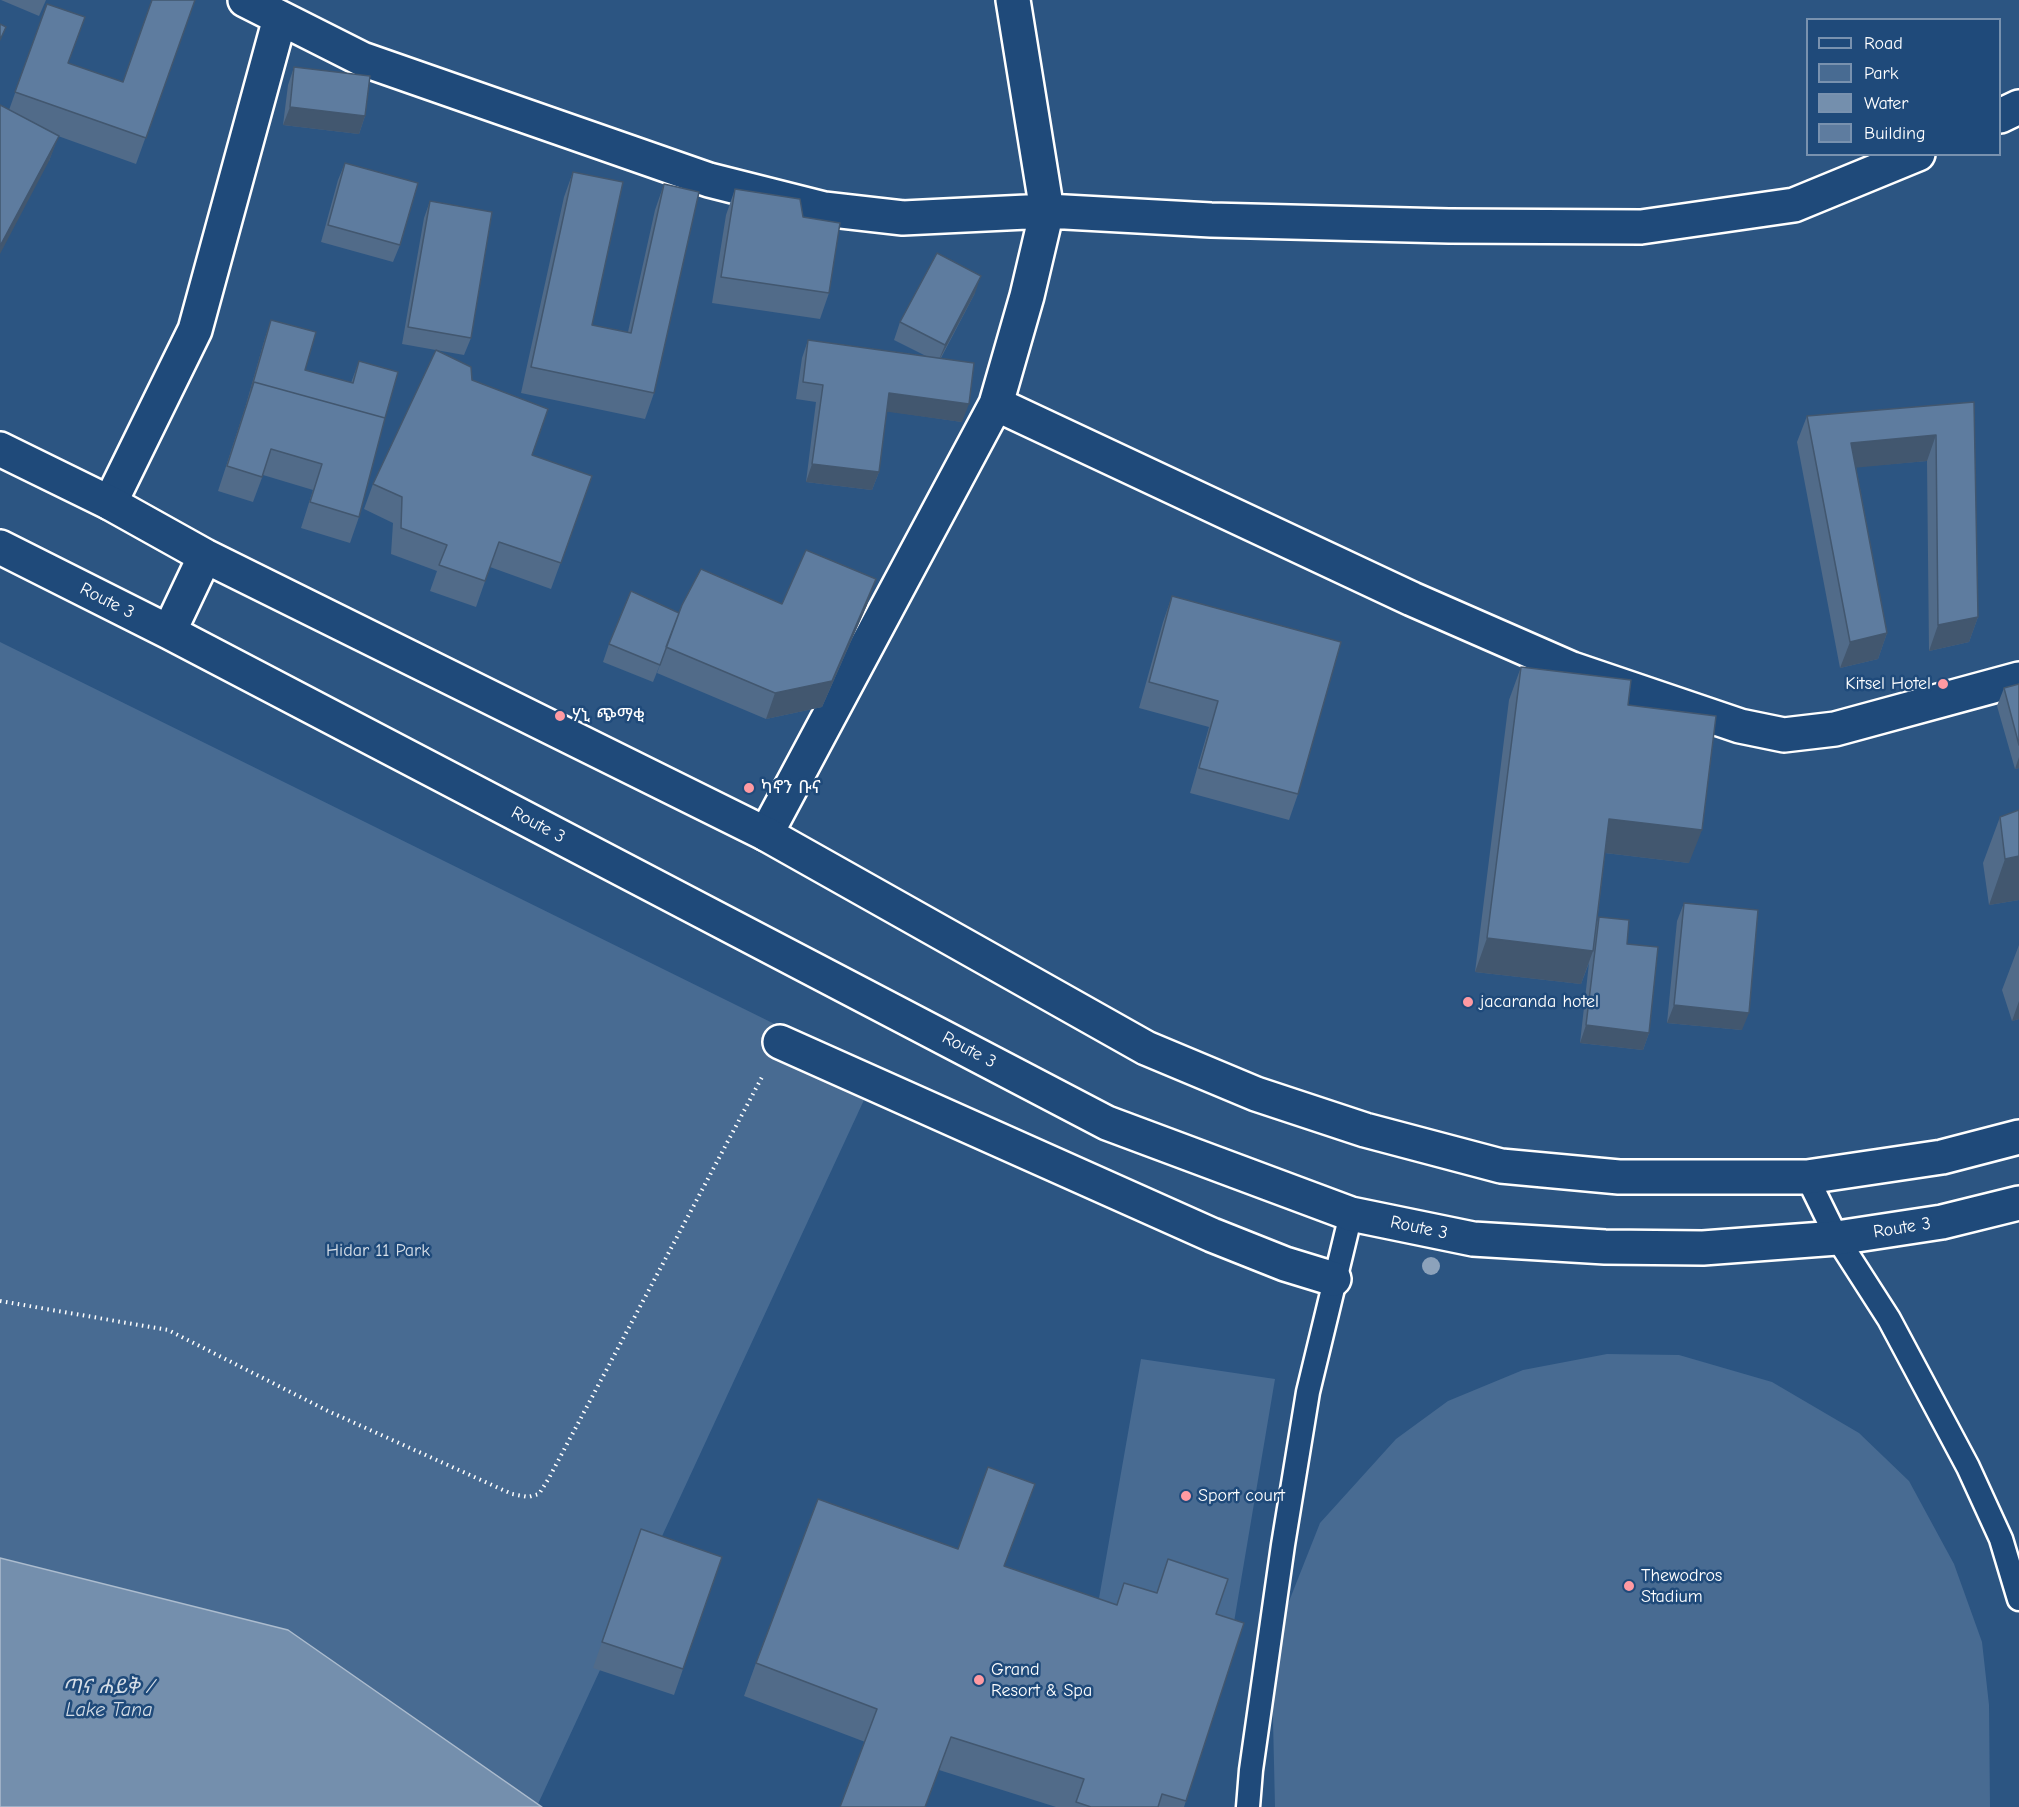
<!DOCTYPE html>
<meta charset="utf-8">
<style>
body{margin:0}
#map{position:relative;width:2019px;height:1807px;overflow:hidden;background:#2c5582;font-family:"Comic Neue",sans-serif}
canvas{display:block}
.legend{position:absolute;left:1806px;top:18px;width:195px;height:138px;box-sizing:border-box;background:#1f4a7a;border:2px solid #7992af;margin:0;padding:8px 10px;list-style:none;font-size:18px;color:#fff}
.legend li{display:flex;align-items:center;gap:12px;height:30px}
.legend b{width:30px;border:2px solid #7992af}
</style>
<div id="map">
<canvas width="2019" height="1807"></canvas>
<ul class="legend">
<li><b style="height:8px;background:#1f4a7a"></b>Road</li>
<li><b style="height:16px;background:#486b92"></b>Park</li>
<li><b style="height:16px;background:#748fad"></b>Water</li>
<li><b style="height:16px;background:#5e7c9f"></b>Building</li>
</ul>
</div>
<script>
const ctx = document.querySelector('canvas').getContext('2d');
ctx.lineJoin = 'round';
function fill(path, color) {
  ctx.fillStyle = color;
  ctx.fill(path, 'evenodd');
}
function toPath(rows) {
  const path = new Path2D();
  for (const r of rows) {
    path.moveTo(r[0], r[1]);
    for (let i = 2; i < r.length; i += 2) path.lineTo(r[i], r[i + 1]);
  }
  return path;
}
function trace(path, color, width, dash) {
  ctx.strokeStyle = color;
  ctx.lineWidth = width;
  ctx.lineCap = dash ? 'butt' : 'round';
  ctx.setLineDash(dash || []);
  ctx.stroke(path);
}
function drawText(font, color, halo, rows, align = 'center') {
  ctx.font = font + ' "Comic Neue","Noto Sans Ethiopic",sans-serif';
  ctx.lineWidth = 5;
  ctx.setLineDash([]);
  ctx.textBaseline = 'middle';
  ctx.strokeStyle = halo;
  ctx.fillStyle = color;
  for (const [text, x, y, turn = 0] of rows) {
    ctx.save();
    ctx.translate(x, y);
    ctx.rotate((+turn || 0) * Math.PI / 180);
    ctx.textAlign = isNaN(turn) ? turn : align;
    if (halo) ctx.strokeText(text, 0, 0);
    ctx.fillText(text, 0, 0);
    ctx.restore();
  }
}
const green = toPath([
 [0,642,876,1074,538,1804,288,1630,0,1558],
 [1607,1354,1679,1355,1772,1382,1859,1433,1909,1481,1954,1564,1982,1642,1989,1705,1990,1807,1275,1807,1272,1676,1286,1609,1320,1523,1396,1439,1448,1401,1523,1370],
 [1141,1359,1275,1379,1233,1628,1098,1604]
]);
const water = toPath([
 [0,1558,288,1630,542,1807,0,1807,0,1558]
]);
const path = toPath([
 [0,1301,168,1330,328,1411,512,1494,528,1497,539,1494,549,1478,762,1077]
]);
const lane = toPath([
 [1807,1177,1837,1238,1889,1319,1968,1467,2001,1539,2019,1599],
 [1248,1807,1251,1770,1283,1545,1308,1392,1351,1214]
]);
const street = toPath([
 [245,0,362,59,709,180,824,209,903,218,1047,211,1211,220,1449,226,1641,227,1794,205,1918,154],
 [2000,116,2019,107],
 [996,404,1412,599,1572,669,1740,726,1784,735,1835,729,2019,679],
 [110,503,195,330,280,18],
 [766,834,996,404,1027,296,1047,211,1013,0],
 [780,1042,1212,1235,1285,1264,1334,1279]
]);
const secondary = toPath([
 [0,449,110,503,205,556,766,834,1146,1048,1256,1094,1365,1130,1501,1166,1619,1177,1807,1177,1942,1157,2019,1137],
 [0,547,169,632,1107,1123,1351,1214,1473,1239,1605,1247,1703,1248,1837,1238,1942,1222,2019,1203],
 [169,632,205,556]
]);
const trees = [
 [1431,1266]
];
const wall = toPath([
 [1,0,46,0,39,16],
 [195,0,136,164,58,136,49,161,9,110,47,4,68,63,123,82],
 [294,67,365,116,359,134,283,125,288,85],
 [345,163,400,245,393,262,321,242,338,180],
 [573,172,592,325,628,332,655,210,664,184,654,393,645,419,521,393,564,197],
 [735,189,803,217,829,293,820,319,712,303,726,215],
 [430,201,471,338,464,355,402,344,424,218],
 [975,293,941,358,962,422,886,411,879,472,872,490,806,482,816,402,796,399,802,358,808,340,926,356,894,340,900,322],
 [271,320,305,370,351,383,359,361,385,418,359,517,350,543,301,528,313,490,263,475,253,502,218,491,245,408,265,338],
 [472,380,532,455,592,476,551,589,490,567,476,607,430,591,437,571,391,554,393,523,364,509,373,484],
 [1974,402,1978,617,1969,642,1929,651,1927,461,1856,467,1887,633,1878,659,1840,668,1797,442,1807,416],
 [1172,596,1298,794,1289,820,1190,793,1209,727,1139,708,1163,622],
 [782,604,867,605,822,707,766,719,657,673,663,657,653,682,603,662,609,644,679,613],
 [1521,667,1628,705,1689,863,1605,853,1597,922,1599,917,1627,944,1649,1033,1643,1050,1580,1043,1589,963,1581,984,1475,972,1509,700],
 [2019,684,2019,768,2015,769,1997,706,2004,688],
 [2019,810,2019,900,1989,905,1983,863,2000,817],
 [1684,903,1742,1030,1667,1023,1677,921],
 [2019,945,2019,1019,2012,1021,2002,990],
 [641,1529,683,1669,674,1695,593,1668],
 [1168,1559,1216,1614,1244,1623,1184,1807,1056,1807,939,1770,744,1696,756,1663,1005,1566,1116,1605,1124,1583,1156,1593]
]);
const shadedWall = toPath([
 [290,107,365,116,359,134,283,125],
 [59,136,49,161,0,254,0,246],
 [981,276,975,293,938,362,945,345],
 [889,393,969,404,962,422,882,411],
 [1936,435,1927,461,1842,469,1851,443],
 [812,464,879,472,872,490,806,482],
 [876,579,867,605,822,707,766,719,775,693],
 [1978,617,1969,642,1929,651,1938,625],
 [1887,633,1878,659,1840,668,1850,642],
 [2019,757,2019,768,2015,769],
 [1609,819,1702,830,1689,863,1597,852],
 [2019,856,2019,900,1989,905,2005,859],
 [1487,938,1593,951,1581,984,1475,972],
 [2019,1001,2019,1019,2012,1021],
 [1674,1005,1749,1013,1742,1030,1667,1023],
 [1586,1025,1649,1033,1643,1050,1580,1043]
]);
const building = toPath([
 [152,0,195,0,146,138,15,92,47,4,85,17,68,63,123,82,152,0],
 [0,24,6,27,0,40,0,24],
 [294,67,370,76,365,116,290,107,294,67],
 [0,105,59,136,0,246,0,105],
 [345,163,418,183,400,245,328,225,345,163],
 [573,172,623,182,592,325,631,333,664,184,699,192,654,393,531,367,573,172],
 [735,189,800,199,803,217,840,223,829,293,721,277,735,189],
 [430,201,492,212,471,338,408,327,430,201],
 [937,253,981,276,945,345,900,322,937,253],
 [271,320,316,332,305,370,353,383,359,361,398,372,385,418,254,382,251,390,271,320],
 [808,340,974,363,969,404,889,393,879,472,812,464,823,385,803,382,808,340],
 [436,350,471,367,472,380,548,409,532,455,592,476,561,563,499,542,485,581,439,565,447,545,401,528,402,497,373,484,436,350],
 [254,382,385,418,359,517,310,502,322,464,271,449,262,477,227,466,254,382],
 [1974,402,1978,617,1938,625,1936,435,1851,443,1887,633,1850,642,1807,416,1974,402],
 [806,550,876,579,832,681,775,693,666,647,682,605,701,569,782,604,806,550],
 [631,591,679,613,660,665,609,644,631,591],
 [1172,596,1341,642,1298,794,1199,768,1218,701,1149,682,1172,596],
 [1521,667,1631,680,1628,705,1716,716,1702,830,1609,819,1593,951,1487,938,1521,667],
 [2019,684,2019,745,2004,688,2019,684],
 [2019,810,2019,856,2005,859,2000,817,2019,810],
 [1684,903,1758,910,1749,1013,1674,1005,1684,903],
 [1599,917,1629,920,1627,944,1658,947,1649,1033,1586,1025,1599,917],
 [988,1467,1035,1484,1004,1566,1117,1605,1124,1583,1157,1593,1168,1559,1228,1579,1216,1614,1244,1623,1186,1801,1162,1794,1158,1807,1091,1807,1076,1802,1084,1779,951,1737,925,1807,840,1807,877,1709,756,1663,818,1499,958,1549,988,1467],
 [641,1529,722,1557,683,1669,602,1642,641,1529]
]);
const markers = [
 [1943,684,6,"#ff9aa2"],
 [560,716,6,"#ff9aa2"],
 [749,788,6,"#ff9aa2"],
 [1468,1002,6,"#ff9aa2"],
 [1186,1496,6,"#ff9aa2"],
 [1629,1586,6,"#ff9aa2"],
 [979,1680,6,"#ff9aa2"]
];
const streetNames = [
 ["Route 3",107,601,27],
 ["Route 3",538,825,28],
 ["Route 3",969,1050,28],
 ["Route 3",1419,1228,12],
 ["Route 3",1902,1228,-9]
];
const poiNames = [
 ["Kitsel Hotel",1931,684,"right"],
 ["ሃኒ ጭማቂ",572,716],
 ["ካኖን ቡና",761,788],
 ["jacaranda hotel",1480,1002],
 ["Sport court",1198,1496],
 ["Thewodros",1641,1576],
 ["Stadium",1641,1597],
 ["Grand",991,1670],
 ["Resort & Spa",991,1691]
];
const parkNames = [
 ["Hidar 11 Park",378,1251]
];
const waterNames = [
 ["ጣና ሐይቅ /",109,1687],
 ["Lake Tana",109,1710]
];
fill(green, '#486b92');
fill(water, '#748fad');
trace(water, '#acbcce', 1.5);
trace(lane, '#fff', 27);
trace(street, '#fff', 38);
trace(secondary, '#fff', 38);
trace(path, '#fff', 4, [1.5, 4.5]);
trace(lane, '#1f4a7a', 22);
trace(street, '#1f4a7a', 33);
trace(secondary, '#1f4a7a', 33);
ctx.fillStyle = '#8ca2bb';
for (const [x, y] of trees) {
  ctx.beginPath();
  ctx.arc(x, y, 9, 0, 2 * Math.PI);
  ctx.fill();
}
fill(wall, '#516b89');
fill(shadedWall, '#42576f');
fill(building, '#5e7c9f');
trace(building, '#42576f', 1.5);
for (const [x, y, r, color] of markers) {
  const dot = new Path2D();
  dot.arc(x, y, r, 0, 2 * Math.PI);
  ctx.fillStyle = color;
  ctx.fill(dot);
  trace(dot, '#1f4a7a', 2);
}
drawText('18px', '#fff', '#1f4a7a', streetNames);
drawText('18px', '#fff', '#1f4a7a', poiNames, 'left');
drawText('18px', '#dae1e9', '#1f4a7a', parkNames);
drawText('italic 20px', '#d5dde6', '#1f4a7a', waterNames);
</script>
